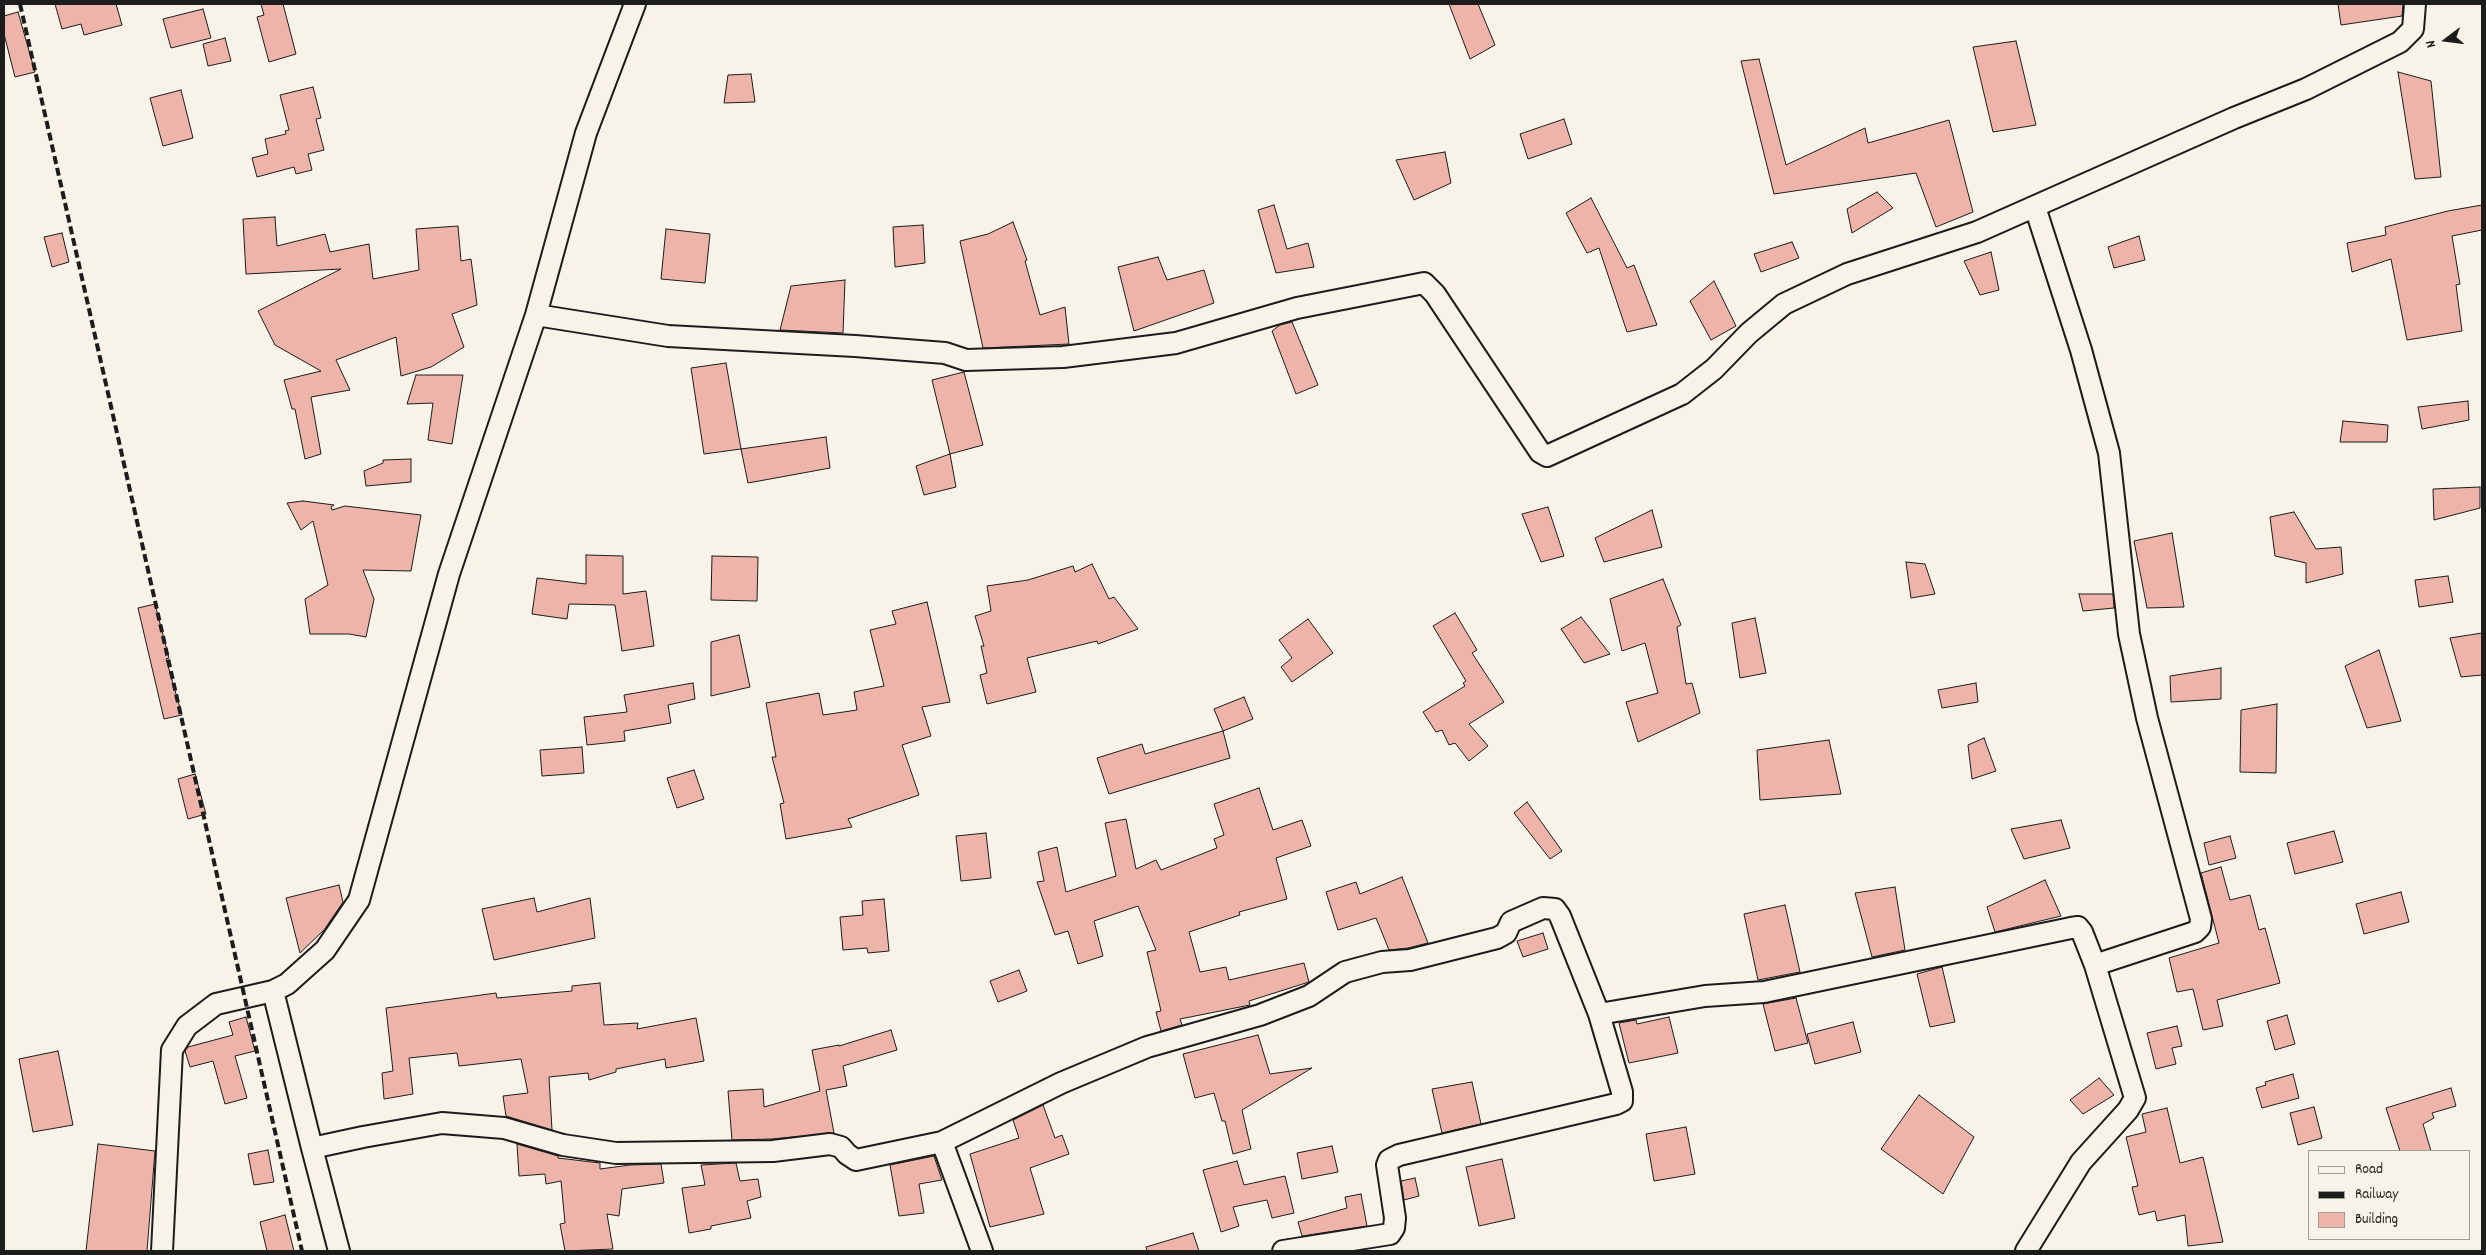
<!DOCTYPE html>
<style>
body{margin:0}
#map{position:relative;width:2486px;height:1255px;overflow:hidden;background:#f7f3e8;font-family:Dekko,sans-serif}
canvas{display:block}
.frame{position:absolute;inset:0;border:5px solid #1c1c1c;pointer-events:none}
.legend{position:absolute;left:2308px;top:1150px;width:162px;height:90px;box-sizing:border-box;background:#f7f3e8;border:1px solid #9f9d96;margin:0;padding:6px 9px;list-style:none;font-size:15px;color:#1c1c1c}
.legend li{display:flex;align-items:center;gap:10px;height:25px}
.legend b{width:25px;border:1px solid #9f9d96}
.north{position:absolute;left:2421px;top:15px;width:50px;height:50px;-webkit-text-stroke:4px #f7f3e8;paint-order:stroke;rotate:255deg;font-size:14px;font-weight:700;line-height:20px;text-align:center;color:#1c1c1c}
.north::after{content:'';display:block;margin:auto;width:18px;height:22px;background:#1c1c1c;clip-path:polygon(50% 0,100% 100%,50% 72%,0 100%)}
</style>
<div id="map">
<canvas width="2486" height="1255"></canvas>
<div class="frame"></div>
<ul class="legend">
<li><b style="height:6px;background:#f7f3e8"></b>Road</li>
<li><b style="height:6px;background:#1c1c1c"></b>Railway</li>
<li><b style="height:14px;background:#eeb4aa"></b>Building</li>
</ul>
<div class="north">N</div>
</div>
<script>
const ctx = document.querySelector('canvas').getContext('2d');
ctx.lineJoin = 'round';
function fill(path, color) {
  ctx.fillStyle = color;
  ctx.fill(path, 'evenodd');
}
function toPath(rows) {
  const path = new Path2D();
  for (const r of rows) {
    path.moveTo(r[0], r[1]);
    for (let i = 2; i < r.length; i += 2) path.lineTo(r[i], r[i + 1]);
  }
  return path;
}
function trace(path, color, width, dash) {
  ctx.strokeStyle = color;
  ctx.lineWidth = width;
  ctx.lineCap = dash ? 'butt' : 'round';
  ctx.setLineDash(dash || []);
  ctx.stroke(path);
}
const building = toPath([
 [55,4,116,4,122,25,84,35,81,24,62,29,55,4],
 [261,4,283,4,296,54,269,62,257,17,264,15,261,4],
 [1449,4,1478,4,1495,45,1470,59,1449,4],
 [2338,4,2403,4,2402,16,2341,25,2338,4],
 [203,9,211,38,171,48,163,19,203,9],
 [18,12,35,72,15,77,4,34,4,16,18,12],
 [225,38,231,61,208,66,203,44,225,38],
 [2016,41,2036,125,1993,132,1973,47,2016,41],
 [1759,59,1786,165,1865,128,1868,143,1949,120,1973,212,1936,227,1916,173,1774,194,1741,61,1759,59],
 [2398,72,2431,81,2441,177,2415,179,2398,72],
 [751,74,755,102,724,103,728,75,751,74],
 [313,87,321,118,316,119,324,150,308,154,312,170,296,174,294,167,257,177,252,158,268,154,265,139,286,134,285,131,289,130,280,95,313,87],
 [181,90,193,138,163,146,150,98,181,90],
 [1564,119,1572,144,1528,159,1520,134,1564,119],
 [1445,152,1451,183,1414,200,1396,160,1445,152],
 [1877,192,1893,208,1852,233,1847,209,1877,192],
 [1591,198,1627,268,1634,265,1657,325,1627,332,1599,248,1587,253,1566,213,1591,198],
 [1274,205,1287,249,1308,243,1314,267,1276,273,1258,210,1274,205],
 [2482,205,2482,230,2452,236,2460,284,2456,285,2462,331,2407,340,2391,259,2352,272,2347,243,2386,235,2385,227,2448,211,2482,205],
 [275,217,277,246,325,234,330,252,369,244,373,279,419,270,416,229,458,226,461,261,471,259,477,305,452,314,464,347,431,367,401,376,396,337,336,360,350,390,311,397,321,454,305,459,295,409,292,409,284,380,321,371,275,345,258,311,341,269,246,274,243,219,275,217],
 [1013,222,1027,260,1025,261,1040,315,1065,307,1069,344,983,348,960,241,988,234,1013,222],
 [923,225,925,263,895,267,893,227,923,225],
 [666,229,710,234,705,283,661,279,666,229],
 [62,233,69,262,52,267,44,237,62,233],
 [2139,236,2145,260,2114,268,2108,247,2139,236],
 [1792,242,1799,258,1761,272,1754,254,1792,242],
 [1991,252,1999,290,1980,295,1964,261,1991,252],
 [1158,257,1167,280,1204,270,1214,303,1134,331,1118,267,1158,257],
 [845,280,843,333,780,330,791,286,845,280],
 [1714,281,1736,326,1711,340,1690,301,1714,281],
 [1292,322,1318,385,1296,394,1272,331,1280,325,1292,322],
 [726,363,741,449,704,454,691,368,726,363],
 [964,372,983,445,950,454,932,380,964,372],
 [416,375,463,375,452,444,428,440,433,403,407,404,416,375],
 [2468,401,2469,420,2422,429,2418,407,2468,401],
 [2343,421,2388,425,2387,442,2340,442,2343,421],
 [826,437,830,468,748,483,741,449,826,437],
 [950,454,956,487,924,495,916,466,950,454],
 [411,459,411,482,366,486,364,471,383,463,383,460,411,459],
 [2480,487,2480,508,2434,520,2433,489,2480,487],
 [303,501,334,505,331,507,332,510,345,506,421,515,411,571,363,570,374,599,366,637,349,634,310,634,305,599,328,585,313,521,301,530,287,503,303,501],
 [1548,507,1564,556,1541,562,1522,514,1548,507],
 [1652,510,1662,547,1604,562,1595,538,1652,510],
 [2294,512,2316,549,2341,547,2343,574,2306,583,2306,563,2275,556,2270,517,2294,512],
 [2172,533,2184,607,2147,608,2134,541,2172,533],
 [586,555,623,556,623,594,646,591,654,646,622,651,615,605,569,604,567,619,532,614,537,578,586,584,586,555],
 [712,556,758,557,757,601,711,600,712,556],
 [1906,562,1925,564,1935,594,1911,598,1906,562],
 [1092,564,1109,599,1114,597,1138,629,1098,644,1097,641,1027,658,1036,692,987,704,980,675,987,673,981,646,984,646,975,616,991,611,987,586,1028,580,1073,566,1075,572,1092,564],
 [2448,576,2453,602,2419,607,2415,580,2448,576],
 [1663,579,1681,625,1677,627,1686,684,1692,683,1700,713,1638,742,1626,702,1658,693,1645,643,1622,651,1610,599,1663,579],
 [2079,594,2113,594,2114,608,2083,611,2079,594],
 [927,602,950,702,922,707,931,736,902,745,919,795,848,819,852,827,786,839,780,804,784,803,772,757,776,757,766,703,819,693,823,715,857,710,854,692,884,686,870,630,896,624,892,611,927,602],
 [155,604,169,658,166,659,182,715,164,719,138,608,155,604],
 [1455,613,1477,650,1472,653,1504,702,1469,724,1488,746,1469,761,1455,743,1449,745,1442,730,1436,732,1423,712,1465,686,1463,683,1466,681,1433,626,1455,613],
 [1581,617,1610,654,1584,663,1561,629,1581,617],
 [1755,618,1766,673,1740,678,1732,623,1755,618],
 [1308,619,1333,653,1292,682,1281,667,1292,658,1279,640,1308,619],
 [2482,633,2482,675,2461,677,2450,638,2482,633],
 [739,635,750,687,711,696,711,642,739,635],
 [2379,650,2401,721,2367,728,2345,666,2379,650],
 [2221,668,2221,699,2171,702,2170,676,2221,668],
 [693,683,695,699,668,705,671,723,624,731,625,741,587,745,584,717,627,712,624,695,693,683],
 [1976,683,1978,702,1942,708,1938,690,1976,683],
 [1244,697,1253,719,1223,731,1214,709,1244,697],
 [2277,704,2276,773,2240,772,2241,710,2277,704],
 [1223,731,1230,758,1109,794,1097,758,1142,744,1145,754,1223,731],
 [1984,738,1996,771,1972,779,1968,745,1984,738],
 [1829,740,1841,794,1760,800,1757,750,1829,740],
 [582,747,584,773,542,776,540,750,582,747],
 [694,770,704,799,677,808,667,778,694,770],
 [195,774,206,814,188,819,178,779,195,774],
 [1259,788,1273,830,1302,820,1311,846,1276,858,1287,899,1239,912,1240,915,1189,932,1200,972,1226,967,1229,980,1304,963,1309,982,1249,1001,1250,1005,1180,1019,1182,1025,1161,1031,1156,1012,1161,1011,1147,952,1156,950,1138,906,1094,921,1103,956,1078,964,1068,931,1055,935,1037,882,1044,881,1038,852,1057,847,1066,892,1116,876,1105,823,1126,819,1136,869,1156,860,1161,870,1217,848,1214,839,1224,835,1214,804,1259,788],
 [1527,802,1562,851,1550,859,1514,813,1527,802],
 [2061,820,2070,848,2024,859,2011,829,2061,820],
 [2334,831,2343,862,2295,874,2287,843,2334,831],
 [986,833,991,878,961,881,956,836,986,833],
 [2230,836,2236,858,2209,865,2204,843,2230,836],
 [2221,867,2230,900,2250,895,2259,930,2265,928,2280,983,2217,1000,2223,1026,2203,1030,2193,989,2177,992,2169,958,2219,943,2201,873,2221,867],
 [1402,877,1428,943,1408,948,1389,950,1376,918,1338,930,1326,892,1356,882,1360,894,1402,877],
 [2045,880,2061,916,1995,932,1987,907,2045,880],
 [339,885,343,902,324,930,300,953,286,898,339,885],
 [1895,887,1905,950,1872,957,1855,893,1895,887],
 [2401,892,2409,922,2364,934,2356,904,2401,892],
 [534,898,537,912,590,898,595,938,494,960,482,909,534,898],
 [884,899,889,951,868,953,867,948,843,950,840,917,863,915,862,901,884,899],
 [1785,905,1800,972,1758,980,1744,914,1785,905],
 [1543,933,1548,949,1523,957,1517,941,1543,933],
 [1942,967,1955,1022,1930,1027,1917,974,1942,967],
 [1019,970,1027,991,998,1002,990,981,1019,970],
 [600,983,604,1025,638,1023,637,1029,696,1018,704,1061,666,1068,665,1059,616,1069,616,1072,589,1080,588,1073,549,1077,552,1130,506,1116,503,1096,528,1093,521,1059,459,1066,457,1053,409,1058,413,1094,384,1099,382,1073,393,1071,386,1008,496,993,497,998,572,991,572,986,600,983],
 [1796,998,1808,1043,1775,1051,1763,1004,1796,998],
 [2287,1015,2295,1044,2275,1050,2267,1021,2287,1015],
 [246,1017,255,1051,235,1056,247,1098,225,1104,213,1061,190,1067,185,1051,188,1047,233,1035,229,1022,246,1017],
 [1669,1017,1678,1053,1629,1063,1619,1023,1636,1020,1637,1024,1669,1017],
 [1853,1022,1861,1052,1815,1064,1807,1034,1853,1022],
 [2177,1026,2182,1046,2172,1048,2176,1064,2156,1069,2147,1033,2177,1026],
 [891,1030,897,1050,843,1066,847,1086,826,1090,834,1133,772,1139,732,1140,728,1091,763,1089,764,1107,820,1091,812,1050,839,1045,839,1046,891,1030],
 [1258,1035,1270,1074,1312,1068,1242,1110,1251,1149,1233,1154,1225,1121,1222,1121,1214,1093,1195,1098,1183,1054,1258,1035],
 [58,1051,73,1125,33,1132,19,1059,58,1051],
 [2293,1074,2299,1098,2262,1108,2256,1088,2266,1085,2265,1082,2293,1074],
 [2099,1078,2114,1095,2083,1114,2070,1100,2099,1078],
 [1472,1082,1481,1124,1442,1133,1432,1089,1472,1082],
 [2451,1088,2456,1106,2432,1113,2434,1118,2423,1124,2431,1151,2400,1151,2386,1108,2451,1088],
 [1919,1095,1974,1137,1943,1194,1881,1149,1919,1095],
 [1043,1105,1055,1138,1062,1135,1069,1154,1030,1168,1044,1214,990,1227,970,1154,1019,1138,1013,1120,1043,1105],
 [2314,1107,2322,1138,2298,1145,2290,1113,2314,1107],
 [2167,1108,2180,1163,2203,1157,2223,1242,2188,1246,2185,1215,2157,1221,2155,1211,2139,1215,2132,1187,2138,1186,2126,1137,2146,1132,2142,1114,2167,1108],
 [1686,1127,1695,1174,1654,1181,1646,1134,1686,1127],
 [98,1144,155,1151,147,1251,86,1251,98,1144],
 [517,1144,558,1156,558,1158,600,1163,600,1169,630,1165,661,1164,664,1183,622,1189,619,1216,607,1214,613,1249,565,1251,560,1224,565,1223,561,1181,546,1184,545,1174,519,1176,517,1144],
 [1332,1146,1338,1172,1302,1179,1297,1153,1332,1146],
 [268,1150,274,1182,254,1185,248,1154,268,1150],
 [934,1156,942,1180,919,1184,924,1213,899,1216,890,1165,934,1156],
 [1502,1159,1515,1218,1479,1226,1466,1167,1502,1159],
 [1237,1161,1244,1185,1285,1176,1294,1213,1272,1218,1267,1200,1233,1207,1239,1226,1221,1232,1203,1170,1237,1161],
 [736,1163,740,1181,758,1179,761,1197,747,1201,751,1218,711,1226,711,1229,689,1233,682,1188,705,1185,701,1165,736,1163],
 [1415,1178,1419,1196,1404,1200,1401,1181,1415,1178],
 [1361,1194,1367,1226,1302,1236,1298,1222,1347,1208,1345,1197,1361,1194],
 [285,1215,294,1251,267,1251,260,1222,285,1215],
 [1193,1233,1199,1251,1147,1251,1146,1247,1193,1233]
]);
const street = toPath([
 [536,315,668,336,855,346,945,353,966,360,1063,357,1176,343,1297,308,1424,283,1435,294,1540,452,1547,456,1682,394,1714,369,1749,333,1784,304,1847,274,1977,232,2234,118,2306,89,2400,42,2413,29,2415,4],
 [273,991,312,1148,363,1137,442,1123,504,1128,563,1145,616,1153,773,1151,830,1144,841,1147,847,1154,856,1160,942,1142,1061,1083,1147,1047,1260,1015,1309,996,1345,972,1382,962,1410,960,1497,938,1506,933,1511,922,1543,908,1555,909,1560,916,1599,1014,1705,996,1764,992,2071,928,2078,927,2082,932,2095,965],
 [942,1142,982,1251],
 [312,1148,339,1251],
 [162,1251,172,1050,187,1026,216,1004,273,991,287,984,325,950,359,900,449,574,536,315,586,133,635,4],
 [1283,1251,1390,1234,1394,1228,1395,1218,1387,1165,1389,1160,1399,1155,1616,1104,1622,1101,1622,1092,1599,1014],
 [2026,1251,2081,1162,2128,1110,2135,1098,2095,965,2195,932,2200,927,2201,919,2147,718,2129,634,2109,453,2081,350,2035,207]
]);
const rail = toPath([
 [20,4,302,1251]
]);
fill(building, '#eeb4aa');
trace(building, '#1c1c1c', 1);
trace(street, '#1c1c1c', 24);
trace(street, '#f7f3e8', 20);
trace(rail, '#1c1c1c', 4, [8, 4]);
</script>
